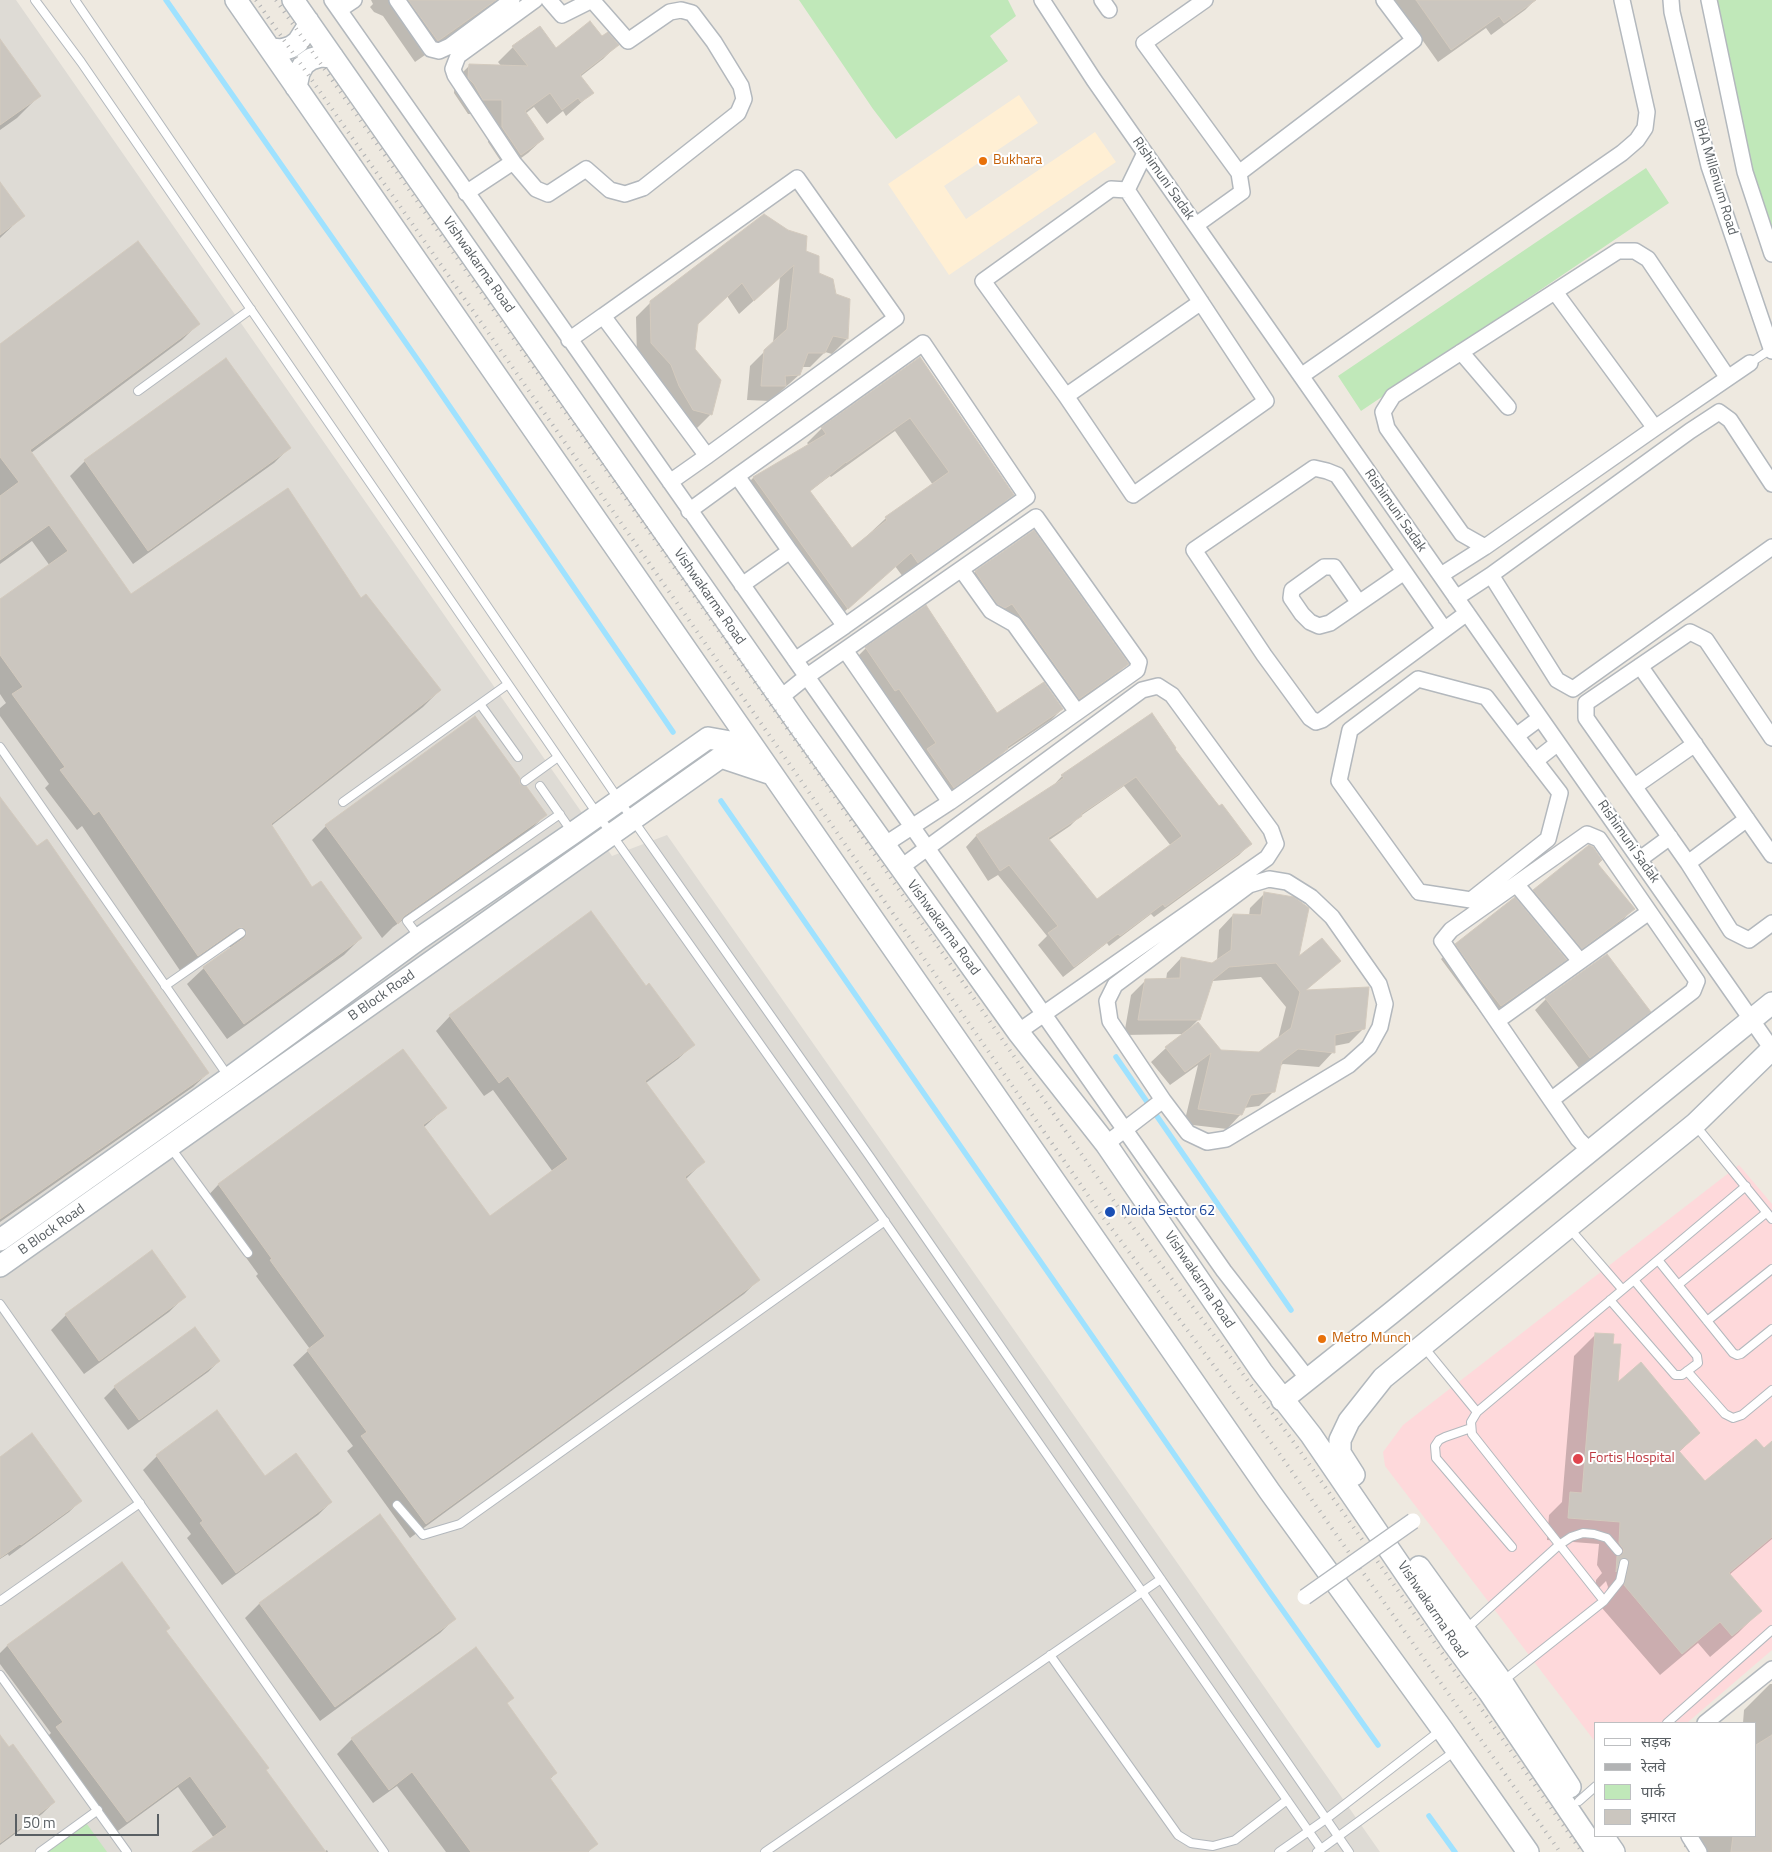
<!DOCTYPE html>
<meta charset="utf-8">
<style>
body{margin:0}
#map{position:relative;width:1772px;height:1852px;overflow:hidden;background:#eee9e0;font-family:"Titillium Web","Noto Sans Devanagari",sans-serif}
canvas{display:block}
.legend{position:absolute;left:1594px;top:1722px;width:162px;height:115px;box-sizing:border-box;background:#fff;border:1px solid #bdbfc1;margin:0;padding:6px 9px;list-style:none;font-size:15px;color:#595f63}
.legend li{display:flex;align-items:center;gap:10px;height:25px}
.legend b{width:25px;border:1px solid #bdbfc1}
.scale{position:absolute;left:15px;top:1814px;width:144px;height:22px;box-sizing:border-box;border:2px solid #595f63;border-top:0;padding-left:6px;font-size:15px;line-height:18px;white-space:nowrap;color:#595f63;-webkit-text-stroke:4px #fff;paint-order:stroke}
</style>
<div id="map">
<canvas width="1772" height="1852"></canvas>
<ul class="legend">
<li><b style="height:6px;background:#fff"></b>सड़क</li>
<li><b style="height:6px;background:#b2b3b4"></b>रेलवे</li>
<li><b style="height:14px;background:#c0e8b9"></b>पार्क</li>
<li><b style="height:14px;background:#cbc6bf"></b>इमारत</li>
</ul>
<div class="scale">50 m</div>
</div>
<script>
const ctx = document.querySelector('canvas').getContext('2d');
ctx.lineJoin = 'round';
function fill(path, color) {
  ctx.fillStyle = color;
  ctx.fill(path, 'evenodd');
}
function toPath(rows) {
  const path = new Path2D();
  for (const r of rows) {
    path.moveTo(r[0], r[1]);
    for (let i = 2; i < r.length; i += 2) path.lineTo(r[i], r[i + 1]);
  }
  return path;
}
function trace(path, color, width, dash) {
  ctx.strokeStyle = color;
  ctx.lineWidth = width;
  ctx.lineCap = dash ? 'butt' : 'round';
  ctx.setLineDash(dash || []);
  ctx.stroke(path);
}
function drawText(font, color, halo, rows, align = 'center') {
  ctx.font = font + ' "Titillium Web",sans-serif';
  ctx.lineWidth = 4;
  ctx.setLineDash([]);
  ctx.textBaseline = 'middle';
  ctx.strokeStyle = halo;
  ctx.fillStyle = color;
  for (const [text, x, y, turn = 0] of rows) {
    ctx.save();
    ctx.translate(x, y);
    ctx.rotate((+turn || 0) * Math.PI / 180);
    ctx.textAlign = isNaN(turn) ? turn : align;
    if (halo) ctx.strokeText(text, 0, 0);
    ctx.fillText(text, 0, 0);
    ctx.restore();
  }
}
const commercial = toPath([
 [1019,95,1038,123,944,186,966,219,1095,132,1116,162,949,275,888,184]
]);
const industrial = toPath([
 [0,0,16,0,612,856,667,835,1380,1852,0,1852]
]);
const medical = toPath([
 [1739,1165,1772,1204,1772,1650,1687,1723,1596,1723,1596,1743,1385,1466,1383,1452,1403,1425]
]);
const green = toPath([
 [799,0,1008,0,1016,16,990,36,1008,61,896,139,873,109],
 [1712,0,1772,0,1772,254],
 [1646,168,1669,203,1361,411,1338,376],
 [84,1820,107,1852,40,1852]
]);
const shadow = toPath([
 [371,0,497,0,484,14,415,62,383,16,374,12,370,7,373,4],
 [1394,0,1535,0,1525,10,1491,35,1486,28,1438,62],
 [540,28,555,50,602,38,617,45,603,59,580,77,592,93,566,116,563,111,547,124,534,107,525,114,543,139,528,153,506,169,488,142,488,114,468,114,454,93,455,80,469,66,502,67,498,62,513,47],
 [0,41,39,96,17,118,0,130],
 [0,184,23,216,0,238],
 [805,252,817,274,835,295,848,299,847,339,832,354,825,352,810,367,802,367,799,375,770,401,747,400,750,366,773,343,780,277,739,314,727,296,697,325,693,350,711,414,696,429,637,358,636,317,651,302],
 [198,324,182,340,31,453,130,596,361,600,440,690,423,707,271,826,312,889,361,938,344,955,227,1039,187,984,204,968,230,949,230,947,226,944,181,972,82,826,77,830,45,788,49,784,0,716,0,708,6,703,0,694,0,601,50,566,32,541,0,564,0,346],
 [919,359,1012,494,998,509,903,577,895,566,833,622,739,492,753,478,809,445,807,443,822,428],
 [895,431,933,485,886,518,852,550,809,492,830,476,831,477],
 [225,360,289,448,274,463,133,564,70,476,85,461],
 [1033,532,1127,664,1116,675,1068,709,1000,614,965,583,975,572],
 [866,648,997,715,1062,709,1051,720,1006,750,996,760,942,798,855,659],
 [1173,749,1250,844,1239,855,1154,917,1151,914,1109,946,1107,943,1063,977,1038,945,1047,936,998,875,988,881,966,847,976,836,1052,787,1062,776],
 [1124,786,1171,846,1096,901,1048,841,1070,826,1079,817],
 [519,785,545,815,531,829,393,927,382,938,312,840,326,826],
 [0,799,208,1073,193,1087,0,1222],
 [1597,864,1633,909,1623,920,1570,959,1523,902,1534,891],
 [1265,893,1298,959,1339,961,1305,991,1369,989,1364,1028,1349,1043,1334,1046,1333,1052,1319,1067,1283,1064,1280,1066,1274,1091,1259,1106,1244,1108,1241,1114,1227,1129,1184,1124,1198,1065,1170,1085,1151,1062,1166,1048,1184,1034,1124,1035,1131,995,1146,980,1166,980,1167,973,1181,958,1212,964,1217,961,1219,930,1233,915,1249,916,1250,908],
 [1261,977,1286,1007,1278,1039,1259,1053,1221,1052,1190,1028,1199,1019,1211,983,1213,981],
 [1456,945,1565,959,1550,974,1486,1020,1441,959],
 [1607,955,1649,1011,1638,1022,1579,1068,1535,1010,1546,999],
 [646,987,693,1045,678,1059,646,1083,703,1162,685,1180,758,1280,744,1294,410,1538,347,1451,353,1446,293,1365,310,1349,256,1276,258,1274,204,1200,218,1185,403,1051,445,1108,423,1128,489,1218,553,1172,493,1090,484,1096,436,1031,450,1016],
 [151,1252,184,1297,169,1312,84,1374,51,1330,66,1315],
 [1596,1334,1612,1345,1616,1385,1699,1433,1679,1452,1705,1483,1772,1461,1772,1539,1729,1575,1760,1611,1738,1633,1710,1657,1698,1643,1660,1675,1602,1608,1608,1587,1606,1581,1595,1592,1596,1580,1602,1573,1597,1565,1599,1544,1547,1540,1549,1515,1562,1502,1574,1356],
 [219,1361,208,1372,128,1430,104,1398,115,1387],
 [217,1412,265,1477,331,1502,318,1515,222,1585,187,1538,191,1534,143,1470,157,1456],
 [0,1458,80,1501,69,1512,9,1556,8,1554,0,1559],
 [122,1564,165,1631,265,1770,324,1852,327,1850,328,1852,195,1852,214,1838,178,1787,115,1833,45,1739,51,1733,0,1664,0,1653,7,1646],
 [259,1604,455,1618,440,1633,320,1721,245,1618],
 [1770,1684,1772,1684,1772,1852,1694,1852,1694,1848,1684,1847,1686,1836,1756,1836,1756,1723,1743,1723,1744,1710],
 [512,1698,506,1704,556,1773,549,1780,596,1844,588,1852,446,1852,397,1786,373,1803,337,1754,352,1739],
 [0,1737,54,1802,42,1814,0,1845]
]);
const stream = toPath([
 [166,0,422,366,673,732],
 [721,801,1269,1591,1378,1745],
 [1116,1057,1291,1310],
 [1429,1816,1455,1852]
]);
const building = toPath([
 [408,0,496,0,438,41,408,0],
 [1416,0,1536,0,1504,23,1499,16,1451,50,1416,0],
 [590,21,602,36,608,32,619,45,580,75,594,93,581,102,578,98,562,110,550,93,525,111,544,139,521,155,502,127,502,100,483,100,474,84,468,78,469,64,528,66,512,46,540,26,556,48,590,21],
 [0,39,41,96,0,125,0,39],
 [0,182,25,216,0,235,0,182],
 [764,214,788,230,807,236,806,251,819,256,819,273,833,279,836,294,850,299,848,339,833,336,825,353,808,353,800,375,785,376,786,386,761,386,764,350,787,329,794,265,754,301,742,283,698,324,695,349,721,380,712,415,693,410,679,386,671,365,651,343,650,301,764,214],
 [138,241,200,324,30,450,131,594,288,488,361,598,366,594,441,690,271,824,312,887,321,881,362,938,244,1024,203,967,244,938,246,935,246,930,243,928,238,928,198,956,99,811,94,815,60,770,65,767,12,694,23,687,0,655,0,599,68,551,49,525,0,560,0,496,19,482,0,457,0,344,138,241],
 [920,357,1014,495,918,563,911,553,848,609,753,477,826,434,821,427,920,357],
 [910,418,949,472,885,517,887,520,852,548,810,491,846,462,846,463,910,418],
 [226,358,291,448,148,551,84,460,226,358],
 [1034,530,1129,664,1079,699,1012,604,1005,608,997,604,975,571,1034,530],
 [926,605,997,713,1044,682,1063,709,1007,747,1008,749,954,788,927,749,936,743,899,689,895,691,865,647,926,605],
 [1152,713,1176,748,1175,749,1219,806,1222,804,1252,844,1165,907,1163,904,1120,936,1118,934,1074,967,1048,933,1058,926,1009,865,1000,871,976,835,1064,778,1061,775,1152,713],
 [1136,777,1182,836,1097,899,1048,838,1082,816,1081,814,1136,777],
 [475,716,520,778,520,784,526,786,547,815,404,916,398,924,325,825,475,716],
 [0,797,37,846,47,839,209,1073,0,1219,0,797],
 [1589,845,1593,847,1602,860,1598,864,1635,909,1582,949,1533,890,1589,845],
 [1264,892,1294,897,1309,908,1299,956,1322,938,1341,961,1306,990,1369,987,1365,1029,1335,1035,1335,1053,1298,1049,1282,1061,1275,1092,1251,1095,1242,1115,1198,1109,1211,1053,1185,1072,1165,1047,1198,1022,1221,1050,1259,1052,1291,1028,1300,992,1276,963,1229,967,1213,980,1200,1020,1138,1020,1145,979,1180,978,1181,957,1212,963,1231,950,1233,914,1261,915,1264,892],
 [1515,897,1567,960,1501,1006,1477,975,1455,944,1515,897],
 [591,911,646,986,649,983,695,1045,645,1081,705,1162,685,1177,760,1280,426,1524,361,1436,367,1432,307,1350,325,1336,270,1260,272,1259,218,1184,403,1049,447,1108,423,1125,490,1216,568,1159,508,1076,499,1083,449,1015,591,911],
 [1607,954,1651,1012,1590,1058,1545,998,1607,954],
 [152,1250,186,1297,99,1361,65,1314,152,1250],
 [195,1327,220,1361,139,1420,114,1386,195,1327],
 [1595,1333,1614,1334,1613,1344,1621,1344,1618,1382,1641,1362,1700,1433,1679,1451,1705,1481,1756,1439,1764,1448,1772,1441,1772,1537,1729,1573,1762,1611,1732,1636,1720,1622,1682,1654,1624,1585,1629,1564,1627,1559,1623,1558,1620,1560,1616,1572,1617,1556,1622,1555,1624,1550,1619,1543,1620,1522,1568,1518,1570,1492,1582,1493,1595,1333],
 [217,1410,265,1476,296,1453,332,1502,236,1573,200,1523,203,1521,156,1455,217,1410],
 [32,1433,82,1501,21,1545,20,1544,0,1558,0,1457,32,1433],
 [380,1514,456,1619,335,1707,259,1603,380,1514],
 [122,1562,170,1628,166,1631,269,1768,266,1770,326,1852,192,1852,227,1827,190,1776,127,1822,56,1727,63,1722,7,1645,122,1562],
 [476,1647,514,1698,507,1703,557,1773,550,1778,598,1844,587,1852,471,1852,412,1772,389,1790,351,1738,476,1647],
 [0,1735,9,1747,13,1744,55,1802,0,1843,0,1735],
 [1772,1735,1772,1852,1731,1852,1733,1836,1756,1836,1756,1745,1772,1735]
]);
const lane = toPath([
 [35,0,81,62,598,815,851,1173,1321,1849],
 [75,0,619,800,870,1157,1349,1852],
 [1750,363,1771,349],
 [138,391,251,309],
 [480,704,518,757],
 [0,747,228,1076],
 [525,781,558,757],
 [540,786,572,832],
 [343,802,508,684],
 [419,937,407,921,560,814],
 [165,986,241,933],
 [1696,1126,1772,1219],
 [171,1148,248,1253],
 [1570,1229,1622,1289],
 [1658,1260,1733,1353,1737,1355,1741,1354,1772,1329],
 [1678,1285,1766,1213],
 [1610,1300,1675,1375,1682,1375,1698,1363,1697,1356,1634,1280],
 [0,1304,384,1852],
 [1707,1321,1772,1269],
 [1423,1346,1477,1412],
 [1687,1371,1725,1414,1733,1418,1742,1415,1772,1390],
 [1471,1428,1445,1437,1439,1440,1435,1446,1436,1458,1512,1547],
 [397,1505,423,1535,460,1524,885,1221],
 [0,1601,140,1503],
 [1604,1601,1472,1434,1471,1422,1477,1412,1746,1186],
 [1465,1630,1559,1545,1571,1537,1583,1533,1594,1534,1607,1538,1618,1551],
 [1050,1655,1178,1835,1191,1843,1213,1846,1235,1840,1287,1800],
 [0,1675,127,1852],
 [1503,1681,1604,1601,1620,1581,1624,1563],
 [1667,1723,1772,1630],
 [1579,1801,1596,1786],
 [40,1852,98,1810],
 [765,1852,1161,1579],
 [1279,1852,1326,1819,1441,1730],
 [1317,1852,1455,1751]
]);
const street = toPath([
 [332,0,1224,1271,1308,1379],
 [397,0,431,49,439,51,450,46,512,0],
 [549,0,562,15,592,0],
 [1042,0,1094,80,1772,1049],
 [1102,0,1109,10],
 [1205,0,1144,43,1239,173],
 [1671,0,1672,12,1709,166,1772,351],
 [1709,0,1745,172,1772,254],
 [339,10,354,0],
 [513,162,455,75,453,69,458,56,535,0],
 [1127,190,1111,189,983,281,1066,396,1133,495,1266,401,1127,190,1145,153],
 [466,193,513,162,536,189,548,194,586,169,610,190,625,194,643,188,738,113,744,99,741,86,714,42,692,13,681,10,670,12,628,41,592,0],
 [1196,225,1242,192,1239,173,1414,40,1384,0],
 [1555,292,1655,428],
 [569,340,603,316],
 [1461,352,1508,407],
 [1301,376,1622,153,1637,140,1645,128,1647,112,1622,0],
 [1728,378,1648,259,1635,251,1618,251,1393,396,1383,412,1387,428,1462,534,1485,547,1655,428,1728,378,1750,363],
 [1066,396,1201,302],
 [670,482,707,456,896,318,797,178,603,316,707,456],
 [689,511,737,476],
 [961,569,991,611,1014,624,1077,712],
 [1441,575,1485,547],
 [1491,575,1690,431,1719,412,1730,420,1772,484],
 [742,585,790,551,845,626,1027,497,923,343,737,476,790,551],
 [1456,598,1491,575,1557,680,1573,689,1772,547],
 [1359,603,1334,567,1324,567,1292,590,1291,598,1302,614,1310,622,1319,626,1330,623,1404,572],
 [1444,629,1337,475,1327,471,1314,468,1194,550,1264,655,1310,718,1316,722,1322,720,1467,613],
 [795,660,845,626],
 [1640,666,1772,855],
 [1418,679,1486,697,1560,793,1548,839,1471,900,1419,892,1339,781,1350,730,1418,679],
 [780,698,806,677,1036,517,1139,662,1137,670,950,802,845,650],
 [1516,736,1540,718],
 [1772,738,1706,640,1690,632,1586,703,1586,718,1688,863,1731,931,1749,940,1772,923],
 [1535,761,1558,743],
 [1635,786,1695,744],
 [884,845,950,802],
 [1640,859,1670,837],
 [1688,863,1747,819],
 [900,868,1142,690,1158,686,1172,695,1271,830,1276,844,1267,858,1018,1032],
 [1516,884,1580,961],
 [1497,1021,1649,912],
 [1551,1100,1693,991,1697,981,1599,839,1587,834,1451,930,1442,941,1492,1014,1551,1100,1578,1139,1590,1151],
 [1106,1144,1163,1100,1188,1133,1207,1142,1226,1139,1349,1065,1369,1047,1380,1027,1385,1004,1379,984,1332,917,1311,897,1287,882,1269,879,1249,885,1115,985,1107,1001,1110,1021,1163,1100],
 [1705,1723,1772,1669],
 [1689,1836,1699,1852]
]);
const secondary = toPath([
 [236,0,1270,1492,1442,1729,1528,1852],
 [293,0,801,728,1018,1032,1106,1144,1262,1372,1311,1435,1453,1643,1489,1692,1597,1852],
 [270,49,282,50,291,47,298,42,307,28,308,21],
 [296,87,299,73,304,64,311,59,321,56,333,57],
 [0,1240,229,1078,420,938,573,833,708,738,736,743,752,745],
 [0,1266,721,757,772,774],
 [1282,1400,1390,1314,1772,1003],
 [1354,1475,1340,1453,1340,1440,1349,1421,1383,1378,1695,1124,1772,1049],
 [1419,1567,1502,1682,1570,1787],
 [1603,1836,1614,1852]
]);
const rail = toPath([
 [256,0,795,772,1103,1217,1276,1449,1560,1852],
 [276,0,810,761,1118,1207,1290,1437,1582,1852]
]);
const streetBridge = toPath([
 [1305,1597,1413,1521]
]);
const markers = [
 [983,161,5,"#e8710a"],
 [1110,1212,6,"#1a4fb4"],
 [1322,1339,5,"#e8710a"],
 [1578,1459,6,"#e0444e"]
];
const foodNames = [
 ["Bukhara",993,161],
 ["Metro Munch",1332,1339]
];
const streetNames = [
 ["BHA Millenium Road",1715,177,73],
 ["Rishimuni Sadak",1163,179,55],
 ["Vishwakarma Road",478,265,55],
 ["Rishimuni Sadak",1395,511,55],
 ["Vishwakarma Road",709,597,55],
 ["Rishimuni Sadak",1628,842,55],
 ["Vishwakarma Road",943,928,54],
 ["B Block Road",382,996,-35],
 ["B Block Road",52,1230,-35],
 ["Vishwakarma Road",1199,1280,56],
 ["Vishwakarma Road",1432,1610,56]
];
const transitNames = [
 ["Noida Sector 62",1121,1212]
];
const healthNames = [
 ["Fortis Hospital",1589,1459]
];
fill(commercial, '#ffefd4');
fill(industrial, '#dedbd5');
fill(medical, '#fed9db');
fill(green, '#c0e8b9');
fill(shadow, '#0003');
trace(stream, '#9fe2ff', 5.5);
fill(building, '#cbc6bf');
trace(building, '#d3cabe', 1);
trace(lane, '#b3b8bd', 10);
trace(street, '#b3b8bd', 18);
trace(secondary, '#b2b8bd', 24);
trace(lane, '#fff', 8);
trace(street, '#fff', 15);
trace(secondary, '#fff', 21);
trace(rail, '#b2b3b4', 4, [1, 6]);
trace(streetBridge, '#b3b8bd', 18, []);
trace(streetBridge, '#fff', 15);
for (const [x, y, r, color] of markers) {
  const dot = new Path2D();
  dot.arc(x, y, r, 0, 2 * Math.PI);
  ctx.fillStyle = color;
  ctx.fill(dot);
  trace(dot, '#fff', 2);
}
drawText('14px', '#c56008', '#fff', foodNames, 'left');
drawText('14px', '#595f63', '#fff', streetNames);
drawText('14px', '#164399', '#fff', transitNames, 'left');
drawText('14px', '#be3a42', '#fff', healthNames, 'left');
</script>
